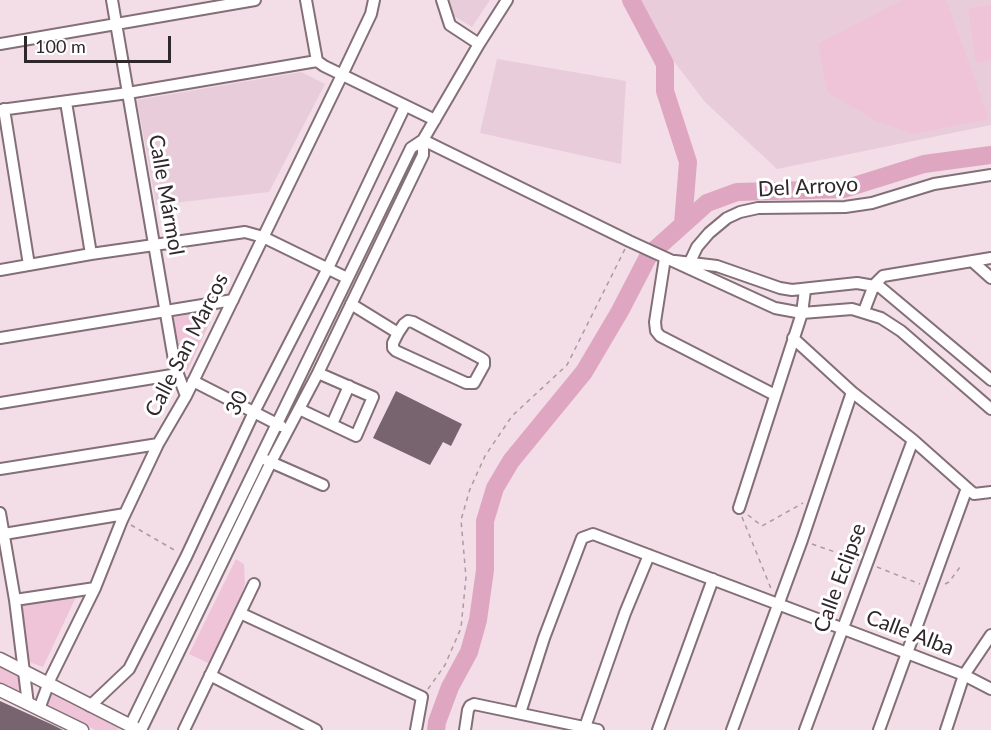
<!DOCTYPE html>
<meta charset="utf-8">
<style>
body{margin:0}
#map{position:relative;width:991px;height:730px;overflow:hidden;background:#f3dde7;font-family:Lato,sans-serif}
canvas{display:block}
.scale{position:absolute;left:24px;top:36px;width:147px;height:27px;box-sizing:border-box;border:3px solid #2f272a;border-top:0;padding-left:8px;font-size:18px;line-height:21px;white-space:nowrap;color:#2f272a;-webkit-text-stroke:4px #fff;paint-order:stroke}
</style>
<div id="map">
<canvas width="991" height="730"></canvas>
<div class="scale">100 m</div>
</div>
<script>
const ctx = document.querySelector('canvas').getContext('2d');
ctx.lineJoin = 'round';
function fill(path, color) {
  ctx.fillStyle = color;
  ctx.fill(path, 'evenodd');
}
function toPath(rows) {
  const path = new Path2D();
  for (const r of rows) {
    path.moveTo(r[0], r[1]);
    for (let i = 2; i < r.length; i += 2) path.lineTo(r[i], r[i + 1]);
  }
  return path;
}
function trace(path, color, width, dash) {
  ctx.strokeStyle = color;
  ctx.lineWidth = width;
  ctx.lineCap = dash ? 'butt' : 'round';
  ctx.setLineDash(dash || []);
  ctx.stroke(path);
}
function drawText(font, color, halo, rows, align = 'center') {
  ctx.font = font + ' Lato,sans-serif';
  ctx.lineWidth = 6;
  ctx.setLineDash([]);
  ctx.textBaseline = 'middle';
  ctx.strokeStyle = halo;
  ctx.fillStyle = color;
  for (const [text, x, y, turn = 0] of rows) {
    ctx.save();
    ctx.translate(x, y);
    ctx.rotate((+turn || 0) * Math.PI / 180);
    ctx.textAlign = isNaN(turn) ? turn : align;
    if (halo) ctx.strokeText(text, 0, 0);
    ctx.fillText(text, 0, 0);
    ctx.restore();
  }
}
const built = toPath([
 [447,0,490,0,472,27,449,13],
 [627,0,991,0,991,125,777,169,705,102],
 [497,59,626,81,621,164,480,133],
 [301,72,325,84,269,192,156,205,137,100]
]);
const green = toPath([
 [902,0,946,0,989,119,914,134,874,120,827,91,818,44],
 [991,5,991,60,976,63,968,9],
 [216,309,188,370,179,368,171,318],
 [236,559,244,564,245,584,237,607,210,664,189,654],
 [76,597,43,667,29,662,21,605],
 [0,666,19,675,22,695,0,683],
 [51,691,119,727,118,730,95,730,47,705]
]);
const river = toPath([
 [631,0,665,64,665,91,688,162,683,224],
 [436,730,437,722,450,687,469,652,478,620,485,570,485,521,495,488,511,461,584,372,620,311,649,255,707,203,737,192,844,189,924,164,991,155]
]);
const building = toPath([
 [396,391,462,424,451,446,443,442,430,465,373,438],
 [0,701,53,725,63,730,0,730]
]);
const path = toPath([
 [748,515,762,526,803,503],
 [742,517,772,591],
 [131,525,176,551],
 [812,544,858,560],
 [877,567,920,584],
 [945,584,949,582,960,567],
 [428,689,445,665,461,628,466,577,461,520,470,489,485,456,512,416,567,365,625,249]
]);
const minor = toPath([
 [112,0,175,366,186,396],
 [306,0,317,61],
 [442,0,450,25,479,44],
 [0,44,255,0],
 [66,102,91,254],
 [4,109,29,265],
 [0,110,128,93,317,61,324,66,435,120],
 [423,140,629,241,775,308,802,313,852,309,881,318,901,331,991,409],
 [665,258,655,322,656,331,660,336,775,395],
 [675,261,717,266,780,288,792,290,857,283,880,287,991,380],
 [972,261,991,278],
 [688,266,697,247,709,233,727,218,740,212,758,208,845,207,872,203,934,184,991,175],
 [0,270,91,254,245,232,263,237,347,278],
 [351,304,398,333,404,324,408,321,413,322,481,358,484,360,484,365,474,383,466,383,396,351,393,348,393,343,398,333],
 [864,311,874,285,883,276,991,258],
 [0,338,233,300],
 [793,338,852,392,913,440,967,488,974,494,991,492],
 [193,381,281,426],
 [0,403,178,374],
 [299,409,356,436,373,397,318,373],
 [332,424,349,386],
 [266,460,323,485],
 [0,469,158,444],
 [739,508,802,313,805,290],
 [0,513,15,600,28,704],
 [4,534,125,514],
 [15,600,95,588],
 [240,613,422,697,416,730],
 [210,675,316,730],
 [90,706,129,669,186,557,254,412,328,268,405,106],
 [39,709,51,677,95,588,122,520,158,444,186,396,342,75,371,14,374,0],
 [520,713,544,638,582,538,593,534,907,653,964,675,991,689],
 [130,726,411,148,423,140],
 [585,727,625,613,649,555],
 [141,730,271,462,318,373,423,155,423,140,479,44,507,0],
 [184,730,254,584],
 [465,730,468,710,470,706,474,704,598,730],
 [658,730,713,579],
 [732,730,802,540,852,392],
 [805,730,913,440],
 [879,730,967,488],
 [946,730,964,675,991,635]
]);
const major = toPath([
 [0,659,139,730],
 [0,690,82,730]
]);
const streetNames = [
 ["Del Arroyo",808,187,-3],
 ["Calle Mármol",166,195,80],
 ["Calle San Marcos",187,345,-63],
 ["30",237,403,-64],
 ["Calle Eclipse",840,578,-70],
 ["Calle Alba",910,633,21]
];
fill(built, '#e9ccda');
fill(green, '#efc4d8');
trace(river, '#dfa6c1', 18);
fill(building, '#78646e');
trace(minor, '#836f78', 14);
trace(major, '#836f78', 15);
trace(path, '#aa9aa1', 1.5, [4.5, 4.5]);
trace(minor, '#fff', 10);
trace(major, '#fff', 12);
drawText('21px', '#2f272a', '#fff', streetNames);
</script>
